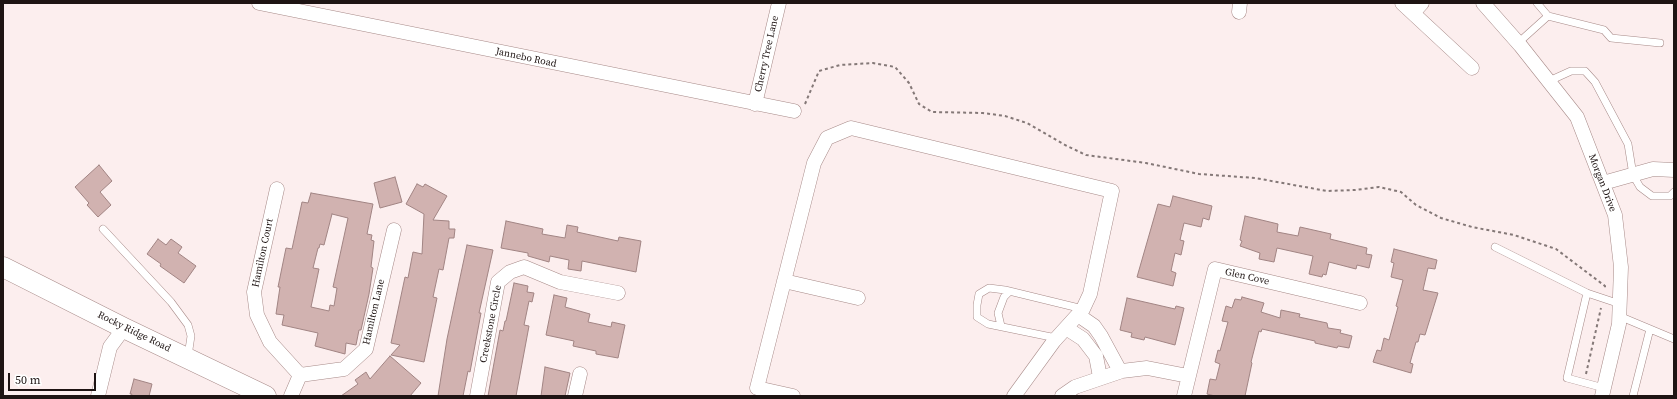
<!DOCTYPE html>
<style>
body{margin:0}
#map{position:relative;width:1677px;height:399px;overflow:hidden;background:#fceeee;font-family:"Source Serif 4",serif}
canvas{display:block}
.frame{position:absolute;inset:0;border:4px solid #1e1413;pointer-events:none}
.scale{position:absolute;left:8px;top:373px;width:88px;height:18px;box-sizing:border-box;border:2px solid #1e1413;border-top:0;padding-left:5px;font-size:12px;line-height:14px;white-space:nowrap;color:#1e1413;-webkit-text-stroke:3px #fff;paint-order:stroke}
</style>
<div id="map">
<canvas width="1677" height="399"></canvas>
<div class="frame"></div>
<div class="scale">50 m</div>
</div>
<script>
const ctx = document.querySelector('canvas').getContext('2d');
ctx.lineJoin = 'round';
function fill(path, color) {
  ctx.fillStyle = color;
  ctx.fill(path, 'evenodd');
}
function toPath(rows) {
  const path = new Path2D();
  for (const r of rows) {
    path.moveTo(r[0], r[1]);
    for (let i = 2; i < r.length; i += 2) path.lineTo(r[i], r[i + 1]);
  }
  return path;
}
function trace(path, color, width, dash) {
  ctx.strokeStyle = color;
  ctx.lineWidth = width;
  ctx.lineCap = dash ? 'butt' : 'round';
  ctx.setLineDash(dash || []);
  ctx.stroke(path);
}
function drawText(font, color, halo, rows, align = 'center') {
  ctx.font = font + ' "Source Serif 4",serif';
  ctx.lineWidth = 3;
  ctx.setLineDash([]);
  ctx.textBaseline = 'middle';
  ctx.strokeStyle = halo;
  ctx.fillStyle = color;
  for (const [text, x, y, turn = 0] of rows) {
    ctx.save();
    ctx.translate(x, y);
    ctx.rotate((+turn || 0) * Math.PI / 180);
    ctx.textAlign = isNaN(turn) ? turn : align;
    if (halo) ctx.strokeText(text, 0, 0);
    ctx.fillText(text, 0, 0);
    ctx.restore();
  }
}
const building = toPath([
 [99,165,112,181,100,192,111,205,98,217,87,205,89,203,75,187,99,165],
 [395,177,402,202,380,208,374,183,395,177],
 [417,184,423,187,425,184,447,196,433,220,449,221,449,229,455,229,454,238,449,238,443,270,439,269,433,297,437,298,424,362,391,355,400,345,391,343,405,277,408,278,413,252,422,254,424,214,406,204,417,184],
 [311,193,373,204,367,234,372,235,371,240,374,241,371,267,373,268,369,294,361,330,359,330,356,345,346,343,345,354,315,346,318,333,282,325,284,315,276,314,280,287,278,287,286,248,292,249,302,202,308,203,311,193],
 [332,214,348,218,333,287,337,288,334,306,330,305,329,311,311,307,319,269,313,268,318,248,319,248,320,244,324,245,332,214],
 [1173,196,1212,206,1209,220,1203,218,1201,227,1184,223,1180,240,1184,241,1181,255,1175,253,1171,271,1176,273,1173,286,1137,277,1158,204,1170,207,1173,196],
 [1245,216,1278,224,1277,232,1298,236,1300,227,1331,234,1330,239,1367,248,1366,254,1372,255,1369,268,1357,265,1356,269,1329,262,1326,275,1323,274,1322,277,1309,274,1313,256,1277,248,1274,262,1259,259,1260,253,1240,246,1242,241,1240,240,1245,216],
 [506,221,543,229,542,234,565,238,567,225,578,227,577,232,618,241,619,237,641,241,636,272,582,261,581,271,568,269,569,260,550,256,549,262,528,256,528,253,501,248,506,221],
 [158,239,166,245,171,239,182,247,178,253,196,266,184,283,160,266,161,264,147,254,158,239],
 [467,245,493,250,479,313,481,313,470,372,468,371,463,396,438,396,447,339,467,245],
 [1394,249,1437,260,1435,269,1428,268,1423,290,1438,293,1425,335,1420,334,1418,342,1416,342,1410,363,1413,364,1411,373,1373,362,1377,350,1381,351,1384,338,1389,340,1398,307,1396,306,1403,280,1391,277,1394,263,1391,262,1394,249],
 [514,283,528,286,527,292,534,293,532,302,529,301,524,325,529,326,516,396,488,396,500,330,503,331,505,321,506,321,514,283],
 [554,295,567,298,565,307,590,314,588,322,611,327,612,322,625,325,618,358,596,354,596,351,573,346,574,341,546,335,554,295],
 [1242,297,1264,303,1261,312,1280,318,1281,310,1300,314,1299,317,1327,323,1328,328,1341,330,1340,333,1352,336,1349,348,1338,346,1337,348,1315,343,1315,341,1262,329,1261,332,1259,331,1251,362,1252,363,1245,396,1215,396,1207,394,1210,379,1216,380,1220,364,1215,362,1218,350,1220,351,1228,322,1222,321,1226,306,1232,308,1235,299,1241,300,1242,297],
 [1127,298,1175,309,1176,306,1184,308,1175,345,1145,337,1144,340,1131,337,1132,333,1120,330,1127,298],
 [390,356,421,383,410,396,341,396,358,384,355,380,366,372,370,379,390,356],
 [545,367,570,373,565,396,541,396,545,367],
 [134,379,152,384,149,396,131,396,132,394,130,394,134,379]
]);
const path = toPath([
 [805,104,819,71,840,65,873,63,895,67,909,83,919,104,932,112,983,113,1005,116,1027,123,1065,145,1086,155,1146,163,1199,174,1255,178,1327,191,1355,190,1379,187,1401,192,1416,205,1441,218,1472,227,1514,235,1556,249,1605,286,1605,290],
 [1586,374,1601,308]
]);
const lane = toPath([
 [1537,3,1548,16,1604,30,1611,38,1660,43],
 [1518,43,1548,16],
 [1549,81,1571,71,1585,71,1595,82,1628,144,1633,175,1640,187,1652,196,1670,196,1674,192],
 [103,229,171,302,188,325,191,336,188,356],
 [1495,247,1587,293,1620,304],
 [1587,293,1567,378,1604,388],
 [1619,316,1674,339],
 [1001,326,998,313,1004,297,1009,292],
 [1056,338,988,324,977,317,977,305,979,294,989,288,1005,290,1083,309],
 [1633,396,1650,329]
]);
const street = toPath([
 [259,3,794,111],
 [1402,3,1472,68],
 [1483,3,1520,45,1577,117,1615,215,1621,267,1619,324,1602,396],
 [1239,12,1240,3],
 [1413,13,1422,3],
 [755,104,779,3],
 [1603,183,1653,169,1674,170],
 [277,189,254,292,257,315,270,342,300,375,291,396],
 [784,281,858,298],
 [1078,315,1094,326,1101,336,1120,371],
 [1066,328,1083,339,1096,356,1100,377],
 [300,375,344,369,366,349,394,230],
 [98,396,110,347,124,328],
 [477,396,498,282,510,272,524,267,560,282,618,293],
 [575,396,580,374],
 [793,396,757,388,814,163,827,138,851,128,1112,191,1090,294,1083,309,1054,341,1014,396],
 [1062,396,1075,387,1122,371,1147,368,1188,376],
 [1184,396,1215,269,1360,303]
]);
const secondary = toPath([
 [3,267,124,328,266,396]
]);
const streetNames = [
 ["Cherry Tree Lane",767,54,-77],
 ["Jannebo Road",526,58,12],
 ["Morgan Drive",1602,183,69],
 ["Hamilton Court",263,253,-78],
 ["Glen Cove",1247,277,13],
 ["Hamilton Lane",374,312,-77],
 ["Creekstone Circle",491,324,-79],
 ["Rocky Ridge Road",134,332,26]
];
fill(building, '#d1b2b0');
trace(building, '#a18483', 1);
trace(lane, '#a78a88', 8);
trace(street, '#a78a88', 15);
trace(secondary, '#a78a88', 21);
trace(path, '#847877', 2, [3, 3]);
trace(lane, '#fff', 7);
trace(street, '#fff', 14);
trace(secondary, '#fff', 20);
drawText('10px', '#1e1413', '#fff', streetNames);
</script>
